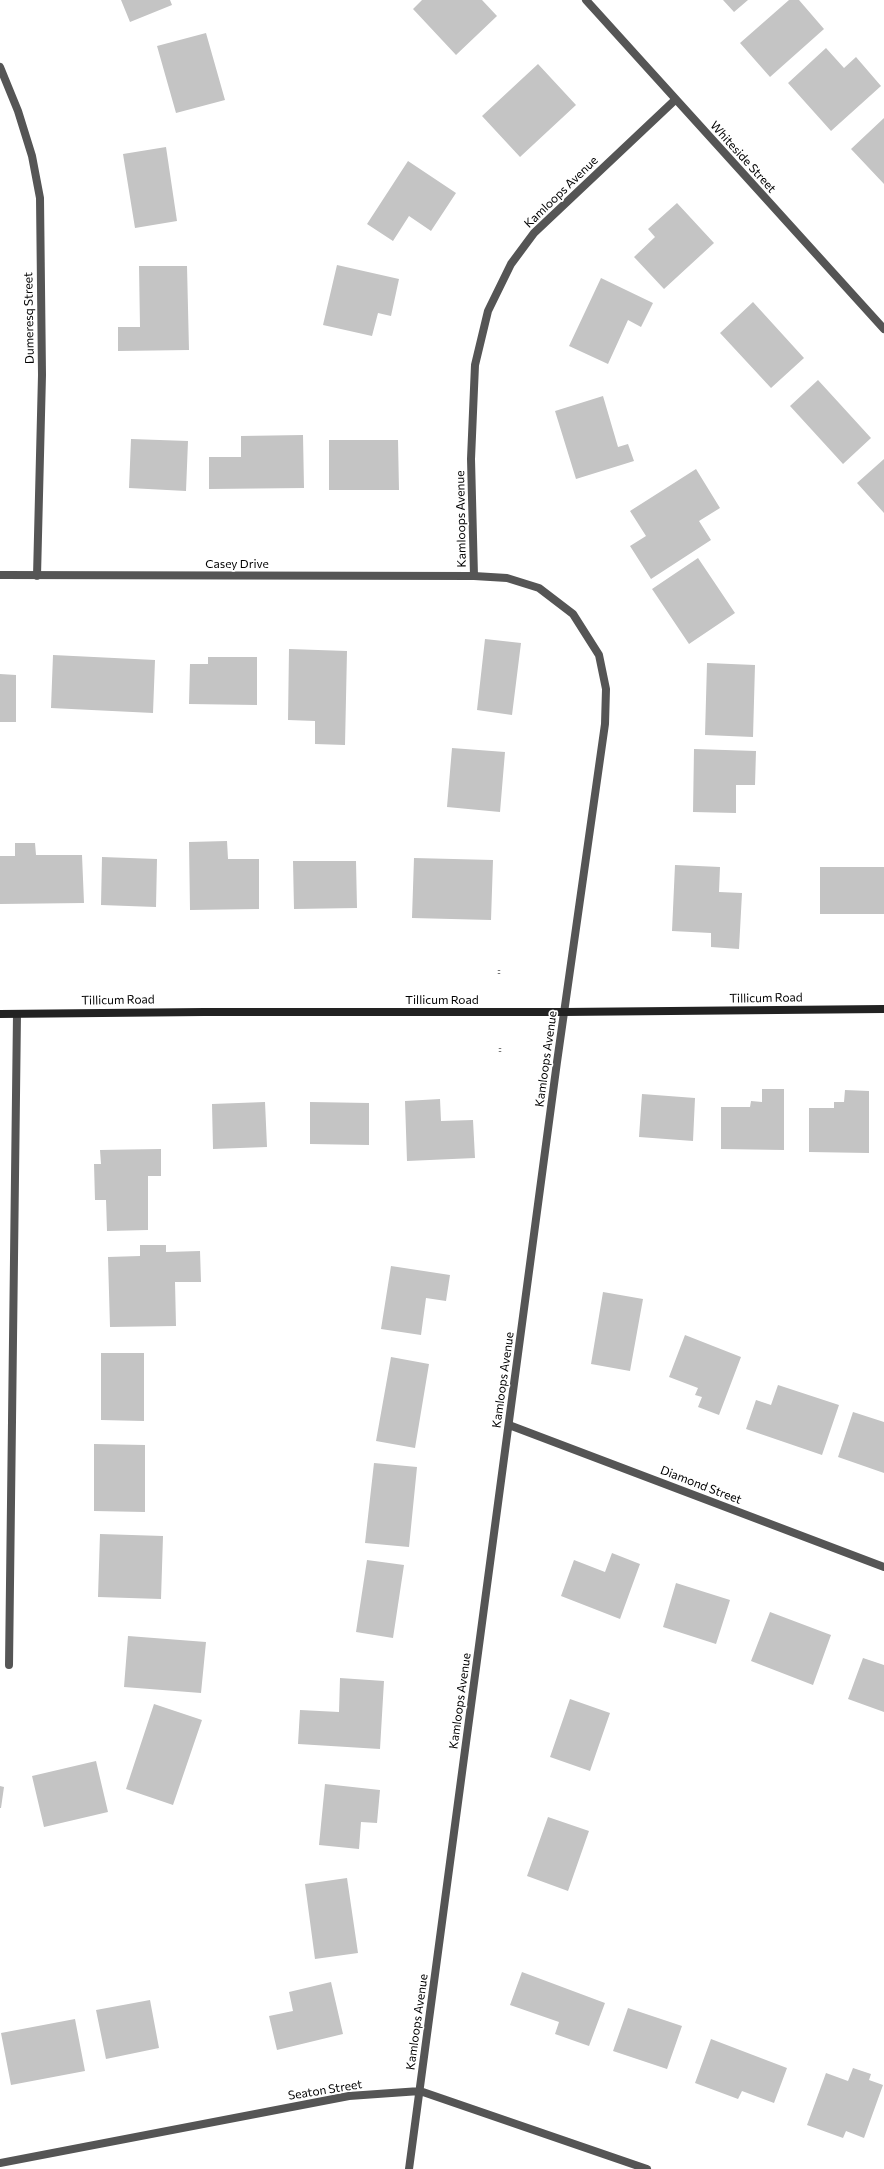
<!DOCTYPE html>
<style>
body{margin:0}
canvas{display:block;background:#fff}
</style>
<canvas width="884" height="2169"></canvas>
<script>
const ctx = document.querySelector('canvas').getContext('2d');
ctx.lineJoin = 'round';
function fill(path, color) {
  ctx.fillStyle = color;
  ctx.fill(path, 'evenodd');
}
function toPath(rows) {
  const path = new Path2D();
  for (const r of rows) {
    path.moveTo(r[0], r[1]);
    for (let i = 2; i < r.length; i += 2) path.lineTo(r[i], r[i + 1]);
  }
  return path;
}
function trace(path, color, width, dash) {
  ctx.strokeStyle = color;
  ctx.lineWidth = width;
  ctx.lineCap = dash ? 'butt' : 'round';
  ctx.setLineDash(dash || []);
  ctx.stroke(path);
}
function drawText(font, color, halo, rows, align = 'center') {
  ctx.font = font + ' Commissioner,sans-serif';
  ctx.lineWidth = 3.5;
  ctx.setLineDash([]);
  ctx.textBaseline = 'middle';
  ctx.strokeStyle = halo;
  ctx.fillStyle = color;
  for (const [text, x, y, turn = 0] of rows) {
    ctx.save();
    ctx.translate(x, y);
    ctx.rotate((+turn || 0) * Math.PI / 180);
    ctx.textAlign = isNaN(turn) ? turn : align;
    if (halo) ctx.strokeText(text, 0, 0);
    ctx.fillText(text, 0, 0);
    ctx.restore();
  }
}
const building = toPath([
 [121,0,170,0,172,5,130,22],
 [422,0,482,0,497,16,456,55,413,9],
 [723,0,748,0,734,12],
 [789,0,799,0,824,29,770,77,740,43],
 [206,33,225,100,176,113,157,46],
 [826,48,844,68,856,57,881,86,831,131,788,83],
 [538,64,576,105,520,157,482,116],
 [884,118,884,184,851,149],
 [166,147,177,221,135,228,123,154],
 [408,161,456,193,431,231,409,216,393,241,367,224],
 [677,203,714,243,664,289,634,257,655,237,648,229],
 [337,265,399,279,391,316,378,313,372,336,323,325],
 [139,266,187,266,189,350,118,351,118,327,140,327],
 [601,278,653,303,641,327,628,320,608,364,569,346],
 [753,302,804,358,771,388,720,333],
 [818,380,871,438,843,464,790,406],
 [603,396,618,447,628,444,634,461,576,479,555,411],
 [303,435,304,488,209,489,209,457,241,457,241,436],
 [131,439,188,441,186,491,129,488],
 [329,440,398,440,399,490,329,490],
 [884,459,884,513,857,483],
 [696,469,720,508,699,521,711,540,651,579,630,546,646,536,630,511],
 [698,558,735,613,689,644,652,589],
 [485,639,521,643,512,715,477,710],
 [289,649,347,651,345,745,315,744,315,721,288,720],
 [53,655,155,660,153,713,51,708],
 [208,657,257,657,257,705,189,704,190,664,208,664],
 [707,663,755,665,753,737,705,735],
 [0,674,16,675,16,722,0,722],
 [452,748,505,752,500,812,447,807],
 [694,749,756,751,755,785,736,785,736,813,693,812],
 [227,841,228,859,259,859,259,909,190,910,189,842],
 [15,843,35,843,36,855,82,855,84,903,0,904,0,856,15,856],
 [102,857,157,859,156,907,101,905],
 [414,858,493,860,491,920,412,918],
 [293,861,356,861,357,908,294,909],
 [675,865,720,867,719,892,742,893,739,949,711,947,711,933,672,931],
 [820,867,884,867,884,914,820,914],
 [762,1089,784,1089,784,1150,721,1149,721,1107,750,1107,751,1101,762,1102],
 [845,1090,869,1091,869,1153,809,1152,809,1108,834,1108,834,1102,844,1102],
 [642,1094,695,1098,693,1141,639,1137],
 [440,1099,441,1121,473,1120,475,1158,407,1161,405,1101],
 [265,1102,267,1147,213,1149,212,1104],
 [310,1102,369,1103,369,1145,310,1144],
 [161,1149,161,1176,148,1176,148,1230,107,1231,106,1200,95,1200,94,1164,101,1164,100,1150],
 [140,1245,166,1245,166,1252,200,1251,201,1282,175,1282,176,1326,110,1327,108,1257,140,1256],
 [391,1266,450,1275,446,1301,426,1298,421,1335,381,1329],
 [603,1292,643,1299,630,1371,591,1364],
 [685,1335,741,1357,719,1415,698,1407,702,1397,695,1395,698,1388,669,1377],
 [101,1353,144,1353,144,1421,101,1420],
 [391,1357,429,1364,415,1448,376,1441],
 [778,1385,839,1405,822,1455,746,1429,756,1400,771,1405],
 [853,1412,884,1422,884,1473,838,1457],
 [94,1444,145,1445,145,1512,94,1511],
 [374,1463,417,1467,409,1547,365,1543],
 [100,1534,163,1536,161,1599,98,1597],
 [612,1553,640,1564,620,1619,561,1596,574,1560,605,1572],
 [367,1560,404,1565,393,1638,356,1632],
 [676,1583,730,1600,716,1644,663,1627],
 [770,1612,831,1635,813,1685,751,1661],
 [128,1636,206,1642,201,1693,124,1687],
 [863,1658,884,1665,884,1712,848,1699],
 [340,1678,384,1681,380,1749,298,1744,300,1710,339,1712],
 [570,1699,610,1713,590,1771,550,1757],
 [154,1704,202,1720,173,1805,126,1789],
 [96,1761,108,1812,44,1827,32,1776],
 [325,1784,380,1790,377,1823,361,1822,359,1849,319,1845],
 [0,1786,4,1787,1,1808,0,1808],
 [548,1817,589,1831,568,1891,527,1876],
 [347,1878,358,1953,315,1959,305,1884],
 [522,1972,605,2003,589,2046,555,2034,559,2022,510,2005],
 [331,1982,343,2034,277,2050,269,2016,293,2011,289,1992],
 [150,2000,159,2048,106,2059,96,2010],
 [628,2008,682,2026,667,2069,613,2051],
 [75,2019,85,2071,11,2085,1,2033],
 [711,2039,787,2068,774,2103,742,2091,738,2099,695,2083],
 [853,2068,871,2074,869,2080,883,2085,864,2138,846,2131,843,2138,807,2125,826,2073,848,2081]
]);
const path = toPath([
 [499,970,499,976],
 [500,1048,500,1052]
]);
const minor = toPath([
 [586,0,884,329],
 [0,67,18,111,32,156,40,198,42,375,37,576],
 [0,575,474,576,507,578,539,588,573,614,599,655,606,689,605,724,557,1062,409,2169],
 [474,576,471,459,475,365,488,311,511,264,534,233,675,100],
 [509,1425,884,1567],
 [9,1665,17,1014],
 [0,2163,349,2096,420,2091,647,2169]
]);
const secondary = toPath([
 [0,1014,204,1012,564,1012,884,1009]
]);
const streetNames = [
 ["Whiteside Street",743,157,48],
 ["Kamloops Avenue",561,192,-44],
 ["Dumeresq Street",29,318,-91],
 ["Kamloops Avenue",461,519,-91],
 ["Casey Drive",237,564],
 ["Tillicum Road",766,998,-1],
 ["Tillicum Road",118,1000,-1],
 ["Tillicum Road",442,1000],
 ["Kamloops Avenue",546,1059,-82],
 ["Kamloops Avenue",503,1380,-82],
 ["Diamond Street",701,1485,21],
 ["Kamloops Avenue",460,1701,-82],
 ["Kamloops Avenue",417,2022,-82],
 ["Seaton Street",325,2090,-9]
];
fill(building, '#c4c4c4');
trace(path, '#777', 2.5, [1, 2]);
trace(minor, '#555', 8);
trace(secondary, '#222', 8);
drawText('12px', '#000', '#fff', streetNames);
</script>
